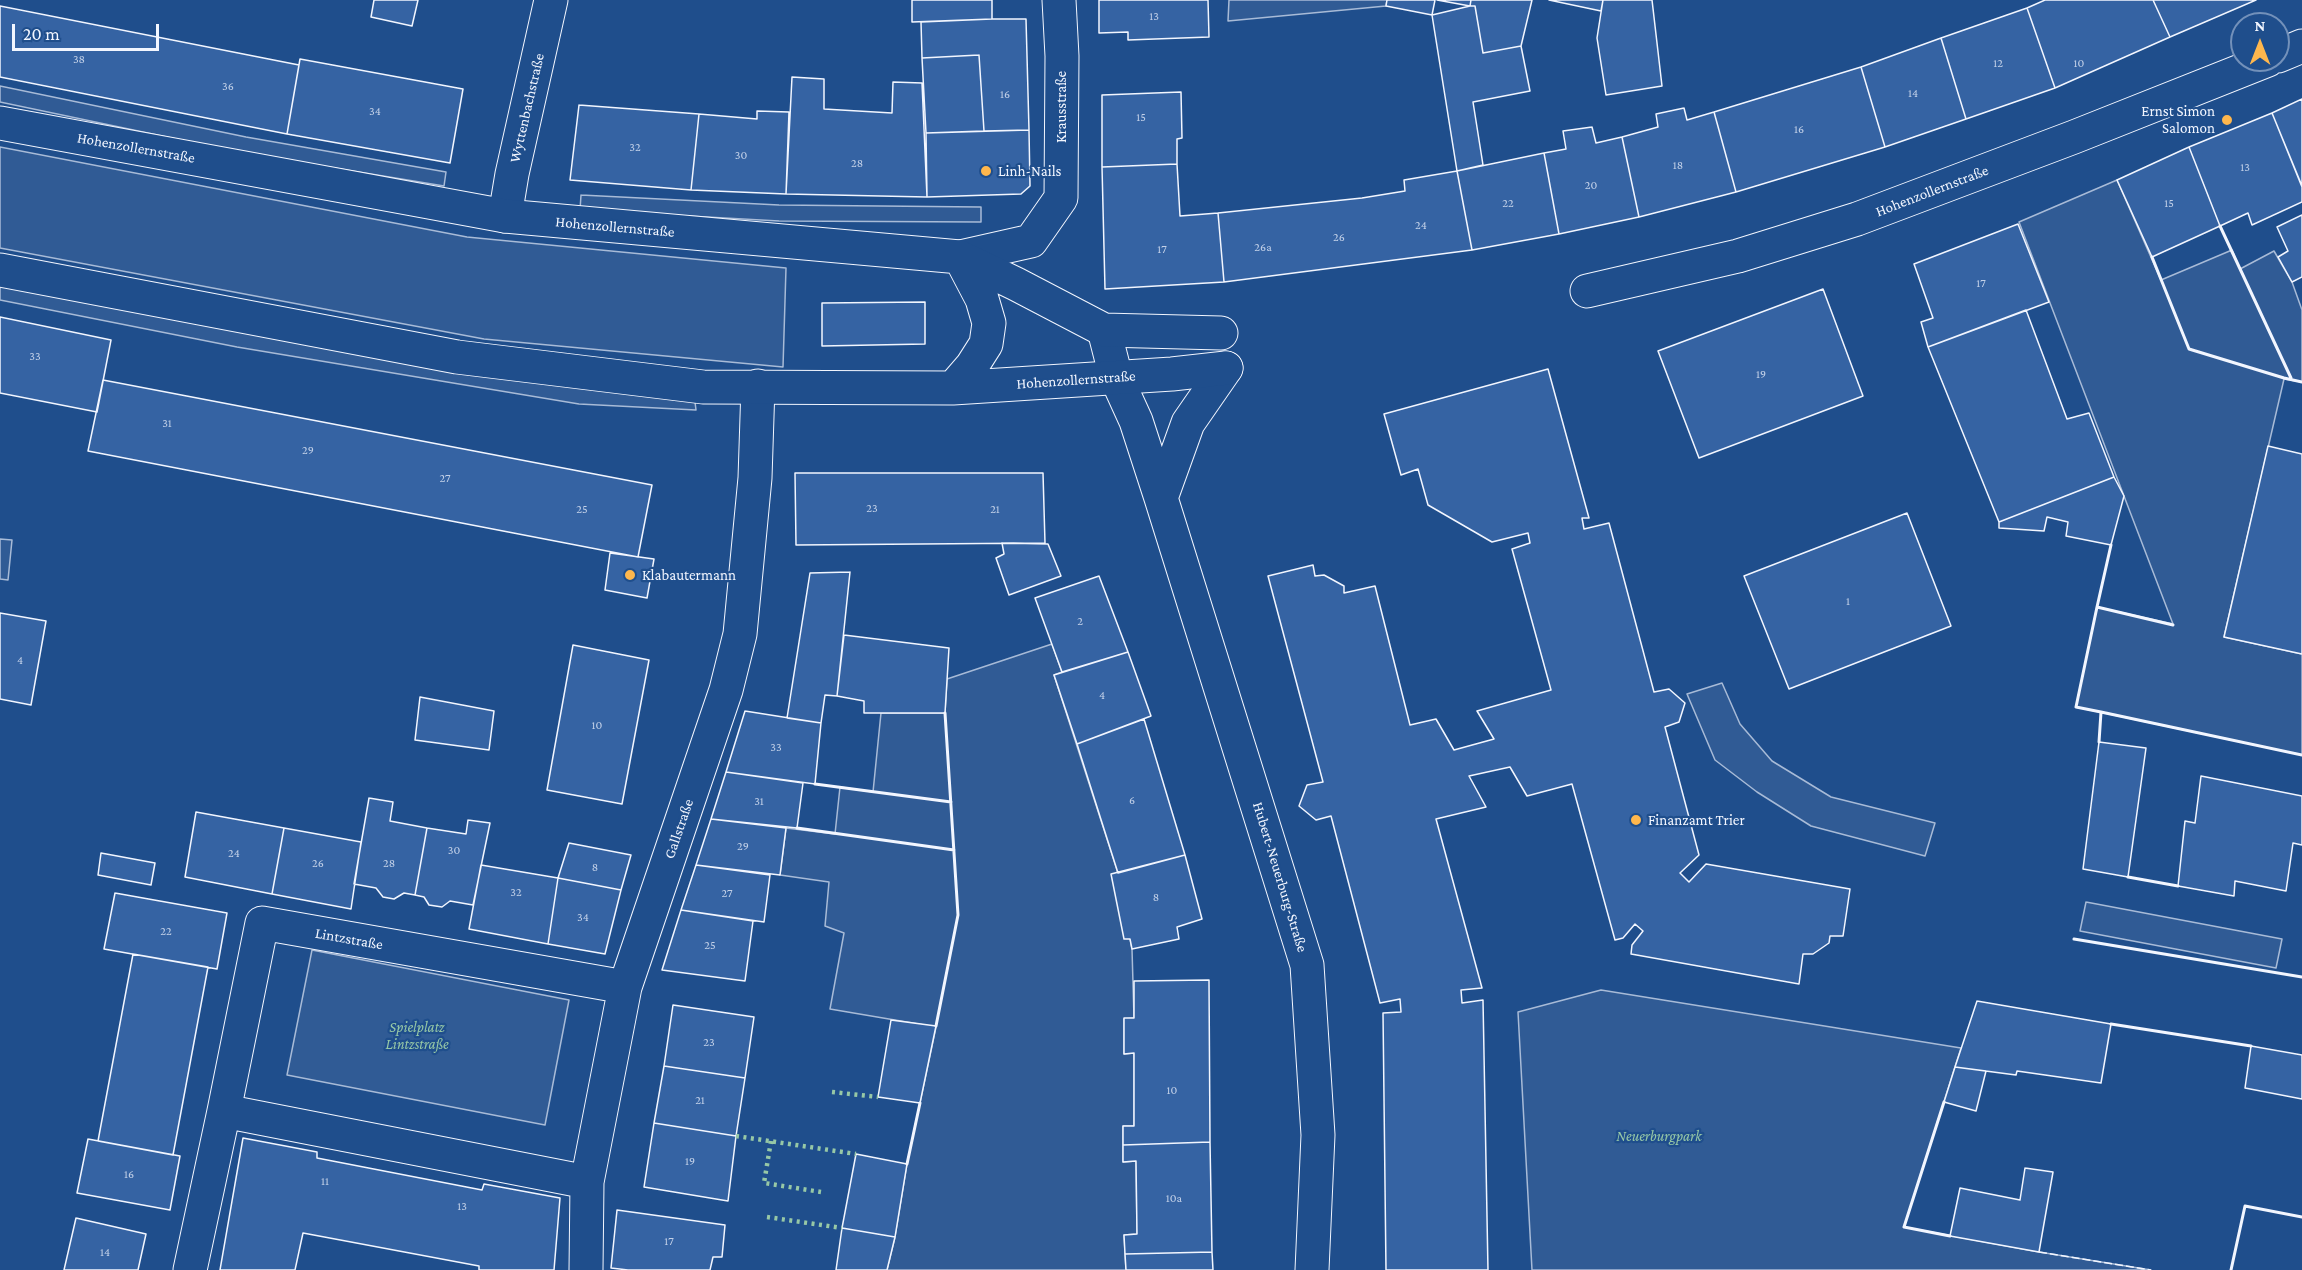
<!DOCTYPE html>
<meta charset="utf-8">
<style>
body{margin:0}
#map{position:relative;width:2302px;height:1270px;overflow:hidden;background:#1f4e8c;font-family:"Crimson Pro",serif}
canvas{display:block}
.north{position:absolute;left:2230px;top:12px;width:60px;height:60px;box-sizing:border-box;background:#1f4e8c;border:2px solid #7391ba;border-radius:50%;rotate:0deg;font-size:16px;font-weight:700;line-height:24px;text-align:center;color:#f2f6ff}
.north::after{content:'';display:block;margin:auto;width:21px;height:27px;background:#ffb74d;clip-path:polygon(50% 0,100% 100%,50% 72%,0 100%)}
.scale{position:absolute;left:12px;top:24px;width:147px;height:27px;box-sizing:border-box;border:3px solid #f2f6ff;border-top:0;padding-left:8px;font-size:18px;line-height:21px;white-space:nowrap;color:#f2f6ff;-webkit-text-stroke:4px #1f4e8c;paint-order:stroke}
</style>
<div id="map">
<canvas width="2302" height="1270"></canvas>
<div class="north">N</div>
<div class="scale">20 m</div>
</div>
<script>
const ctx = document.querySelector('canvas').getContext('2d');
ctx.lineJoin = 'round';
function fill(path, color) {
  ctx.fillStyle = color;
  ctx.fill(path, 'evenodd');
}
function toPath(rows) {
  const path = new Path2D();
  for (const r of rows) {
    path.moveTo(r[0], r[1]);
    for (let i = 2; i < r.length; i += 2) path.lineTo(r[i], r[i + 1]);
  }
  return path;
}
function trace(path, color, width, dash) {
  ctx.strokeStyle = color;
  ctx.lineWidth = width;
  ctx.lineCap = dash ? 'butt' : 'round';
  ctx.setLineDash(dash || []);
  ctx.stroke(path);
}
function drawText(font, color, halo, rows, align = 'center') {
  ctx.font = font + ' "Crimson Pro",serif';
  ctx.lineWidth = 4.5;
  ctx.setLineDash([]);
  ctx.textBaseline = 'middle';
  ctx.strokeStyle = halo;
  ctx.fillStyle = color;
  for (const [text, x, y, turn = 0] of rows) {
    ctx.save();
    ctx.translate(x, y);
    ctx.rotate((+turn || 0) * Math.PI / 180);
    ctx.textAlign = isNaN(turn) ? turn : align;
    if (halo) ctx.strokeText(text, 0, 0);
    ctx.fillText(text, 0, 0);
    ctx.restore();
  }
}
const built = toPath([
 [1229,0,1387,0,1386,6,1228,21,1229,0],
 [0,86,246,137,446,172,444,186,243,153,0,102,0,86],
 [0,147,467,237,786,268,783,367,484,339,0,248,0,147],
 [2117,180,2161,280,2232,250,2240,269,2274,251,2292,282,2302,310,2302,382,2284,379,2224,637,2302,654,2302,755,2076,707,2097,607,2173,624,2019,222,2117,180],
 [581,195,779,205,981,207,981,222,779,221,580,210,581,195],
 [0,282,694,394,696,410,579,404,237,347,0,300,0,282],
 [0,539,12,540,8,580,0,579,0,539],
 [1052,644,1062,672,1054,675,1118,873,1132,949,1134,1018,1124,1019,1124,1054,1134,1053,1134,1126,1123,1126,1123,1162,1136,1161,1137,1234,1124,1235,1126,1270,887,1270,895,1237,907,1164,936,1027,830,1009,844,933,825,926,829,882,780,875,786,828,835,834,840,787,873,792,881,713,945,713,947,679,1052,644],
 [1722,683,1740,724,1772,761,1831,797,1935,823,1925,856,1811,826,1757,792,1715,760,1687,694,1722,683],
 [2086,902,2282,939,2276,968,2080,931,2086,902],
 [312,950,569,1000,545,1125,287,1075,312,950],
 [1601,990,1961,1048,1904,1227,2039,1252,2151,1270,1532,1270,1518,1012,1601,990]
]);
const building = toPath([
 [374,0,418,0,412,26,371,17,374,0],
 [912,0,992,0,992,19,912,22,912,0],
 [1099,0,1208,0,1209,37,1128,40,1128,32,1099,33,1099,0],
 [1387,0,1435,0,1432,15,1386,6,1387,0],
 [1437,0,1471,0,1470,6,1437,0],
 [1471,0,1532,0,1521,46,1483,53,1475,6,1470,6,1471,0],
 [1549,0,1603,0,1601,11,1549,0],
 [1603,0,1652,0,1662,86,1606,95,1597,38,1603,0],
 [2045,0,2153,0,2170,37,2055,88,2027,8,2045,0],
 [2153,0,2256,0,2170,37,2153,0],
 [0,6,299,65,287,134,0,77,0,6],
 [1470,6,1475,6,1483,53,1521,46,1530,91,1473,102,1483,165,1457,171,1432,15,1470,6],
 [2027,8,2055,88,1966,119,1941,38,2027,8],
 [992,19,1026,19,1029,130,984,131,979,55,922,58,921,22,992,19],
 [1941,38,1966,119,1885,147,1861,67,1941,38],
 [979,55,984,131,926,133,922,58,979,55],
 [300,59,463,89,450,163,287,134,300,59],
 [1861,67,1885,147,1736,192,1714,112,1861,67],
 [792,77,824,79,824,109,892,113,893,82,922,83,927,197,786,194,792,77],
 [1181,92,1182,138,1177,139,1177,164,1102,167,1102,95,1181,92],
 [2302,99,2302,186,2272,113,2302,99],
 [579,105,699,114,691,190,570,180,579,105],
 [1684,108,1687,120,1714,112,1736,192,1639,217,1622,137,1658,127,1656,114,1684,108],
 [757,111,789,112,786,194,691,190,699,114,757,119,757,111],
 [2272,113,2302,187,2302,202,2252,225,2248,213,2220,226,2189,147,2272,113],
 [1592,127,1596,143,1622,137,1639,217,1559,234,1544,153,1566,149,1563,131,1592,127],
 [1029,130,1030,186,1021,194,927,197,926,133,1029,130],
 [2189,147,2220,226,2152,257,2117,180,2189,147],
 [1544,153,1559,234,1472,250,1457,171,1544,153],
 [1177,164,1180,216,1218,213,1224,282,1105,289,1102,167,1177,164],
 [1457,171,1472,250,1224,282,1218,213,1362,198,1405,191,1404,180,1457,171],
 [2302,215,2302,277,2292,282,2278,257,2288,251,2277,227,2302,215],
 [2018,224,2049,302,1928,347,1921,322,1933,318,1914,264,2018,224],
 [1823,289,1863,396,1699,458,1658,351,1823,289],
 [925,302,925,344,822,346,822,303,925,302],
 [2026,310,2067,419,2089,413,2114,477,1999,522,1928,347,2026,310],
 [0,317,111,340,97,412,0,393,0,317],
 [1548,369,1589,518,1582,518,1584,529,1609,523,1654,692,1669,689,1685,703,1679,722,1665,727,1699,855,1680,873,1689,882,1706,864,1850,889,1843,936,1830,936,1829,943,1813,954,1803,954,1799,984,1631,954,1632,945,1643,931,1635,924,1623,938,1615,940,1572,784,1527,796,1510,767,1469,776,1486,807,1436,819,1482,988,1461,990,1462,1003,1483,1000,1488,1270,1386,1270,1383,1013,1401,1012,1400,999,1380,1003,1331,816,1316,820,1299,806,1307,785,1323,782,1268,576,1313,565,1315,576,1324,575,1344,586,1344,593,1375,586,1410,725,1436,719,1454,750,1494,739,1477,711,1551,690,1512,549,1530,543,1528,533,1492,542,1428,505,1418,469,1401,475,1384,414,1548,369],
 [103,380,652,485,638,557,88,451,103,380],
 [2268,446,2302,454,2302,654,2224,637,2268,446],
 [795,473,1043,473,1045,543,796,545,795,473],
 [2114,477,2124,496,2111,545,2066,536,2068,522,2047,517,2044,531,1999,528,1999,522,2114,477],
 [1907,513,1951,626,1789,689,1744,576,1907,513],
 [1002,543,1048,544,1061,576,1009,595,996,558,1004,554,1002,543],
 [610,553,654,559,647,598,605,590,610,553],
 [850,572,837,696,825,695,821,723,787,718,810,573,850,572],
 [1099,576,1128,652,1062,672,1035,598,1099,576],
 [0,613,46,621,31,705,0,699,0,613],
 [844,635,949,648,945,713,864,713,864,701,837,696,844,635],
 [573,645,649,660,622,804,547,790,573,645],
 [1128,652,1151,716,1077,744,1054,675,1128,652],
 [420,697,494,711,489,750,415,740,420,697],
 [745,711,821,723,815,784,726,772,745,711],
 [1144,719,1185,855,1118,873,1077,744,1144,719],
 [2099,742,2146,748,2128,877,2083,869,2099,742],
 [726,772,803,783,797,828,711,819,726,772],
 [2201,776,2302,796,2302,845,2293,843,2286,891,2235,881,2234,896,2178,886,2185,821,2195,823,2201,776],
 [369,798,393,802,390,821,427,828,415,895,404,893,394,899,383,897,376,888,354,884,369,798],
 [196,812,284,828,272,894,185,877,196,812],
 [711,819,786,828,780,875,696,865,711,819],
 [468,820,490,823,473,905,450,901,442,907,429,905,424,897,415,895,427,828,466,834,468,820],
 [284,828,361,842,351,909,272,894,284,828],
 [569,843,631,855,621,890,558,878,569,843],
 [101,853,155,863,151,885,98,875,101,853],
 [1185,855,1202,919,1177,927,1179,939,1132,949,1130,939,1124,939,1111,874,1185,855],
 [481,865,558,878,548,944,469,929,481,865],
 [696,865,770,875,764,922,681,910,696,865],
 [558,878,621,890,605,954,548,944,558,878],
 [115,893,227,913,217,969,104,949,115,893],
 [681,910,753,921,745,981,662,970,681,910],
 [133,954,208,967,173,1155,98,1141,133,954],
 [1209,980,1210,1142,1123,1145,1123,1126,1134,1126,1134,1053,1124,1054,1124,1018,1134,1018,1134,981,1209,980],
 [1977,1001,2111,1024,2101,1083,2017,1071,2016,1075,1955,1067,1977,1001],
 [673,1005,754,1017,745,1078,664,1066,673,1005],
 [891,1020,936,1026,920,1103,878,1097,891,1020],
 [2251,1046,2302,1055,2302,1099,2245,1088,2251,1046],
 [664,1066,745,1078,736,1136,654,1123,664,1066],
 [1955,1067,1986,1071,1976,1111,1944,1102,1955,1067],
 [654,1123,736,1136,728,1201,644,1187,654,1123],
 [243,1138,317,1152,317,1158,482,1190,484,1184,560,1198,554,1270,479,1270,479,1266,303,1233,295,1270,220,1270,243,1138],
 [88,1139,180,1156,170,1210,77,1193,88,1139],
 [1210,1142,1212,1252,1125,1254,1124,1235,1137,1234,1136,1161,1123,1162,1123,1145,1210,1142],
 [856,1154,907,1164,895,1237,842,1228,856,1154],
 [2025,1168,2053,1172,2039,1252,1950,1236,1960,1188,2020,1200,2025,1168],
 [617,1210,725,1225,722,1257,713,1257,710,1270,628,1270,611,1268,617,1210],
 [76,1218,146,1234,138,1270,64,1270,76,1218],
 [842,1228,895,1237,887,1270,836,1270,842,1228],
 [1212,1252,1213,1270,1126,1270,1125,1254,1212,1252]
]);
const street = toPath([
 [505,216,512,174,551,0],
 [960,257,1031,241,1061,198,1062,56,1059,0],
 [1104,330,1116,377,1136,421,1161,498,1307,965,1318,1135,1312,1270],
 [1161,498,1188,423,1226,368],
 [587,1182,224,1111,262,923,625,987],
 [190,1270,224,1111],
 [586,1270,587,1182,625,987,726,690,740,634,755,478,758,386]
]);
const secondary = toPath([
 [2278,56,2302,46],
 [0,123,505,216,960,257,1016,284,1104,330,1221,333],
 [0,270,457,357,703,387,953,388,1172,374,1226,368],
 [1587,291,1738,256,1857,219,2074,137,2268,60],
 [953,388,972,366,986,344,989,323,982,299,960,257]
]);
const hedge = toPath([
 [832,1092,878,1097],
 [736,1136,856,1154],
 [771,1141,764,1183,821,1192],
 [767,1217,842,1228]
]);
const fence = toPath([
 [2039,1252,2151,1270]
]);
const wall = toPath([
 [2220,226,2291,378],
 [2152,257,2189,349,2284,378,2302,382],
 [2097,607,2111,545],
 [2101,712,2076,707,2097,607,2173,625],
 [2099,742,2101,712,2302,755],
 [815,784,951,802],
 [797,828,954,850],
 [2128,877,2178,886],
 [2074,939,2302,977],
 [2111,1024,2251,1046],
 [936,1026,958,915,945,713],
 [1944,1102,1904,1227,1950,1236],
 [907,1164,920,1103],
 [2231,1270,2245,1206,2302,1217]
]);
const markers = [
 [2227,120,6,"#ffb74d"],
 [986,171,6,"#ffb74d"],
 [630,575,6,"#ffb74d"],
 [1636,820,6,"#ffb74d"]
];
const numberNames = [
 ["13",1154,16],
 ["38",79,59],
 ["12",1998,63],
 ["10",2079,63],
 ["36",228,86],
 ["14",1913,93],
 ["16",1005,94],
 ["34",375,111],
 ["15",1141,117],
 ["16",1799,129],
 ["32",635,147],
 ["30",741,155],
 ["28",857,163],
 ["18",1678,165],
 ["13",2245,167],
 ["20",1591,185],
 ["22",1508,203],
 ["15",2169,203],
 ["24",1421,225],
 ["26",1339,237],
 ["26a",1263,247],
 ["17",1162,249],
 ["17",1981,283],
 ["33",35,356],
 ["19",1761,374],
 ["31",167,423],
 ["29",308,450],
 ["27",445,478],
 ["23",872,508],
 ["25",582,509],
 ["21",995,509],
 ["1",1848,601],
 ["2",1080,621],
 ["4",20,660],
 ["4",1102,695],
 ["10",597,725],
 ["33",776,747],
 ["6",1132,800],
 ["31",759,801],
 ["29",743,846],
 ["30",454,850],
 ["24",234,853],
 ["26",318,863],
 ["28",389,863],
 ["8",595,867],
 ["32",516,892],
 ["27",727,893],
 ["8",1156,897],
 ["34",583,917],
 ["22",166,931],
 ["25",710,945],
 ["23",709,1042],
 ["10",1172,1090],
 ["21",700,1100],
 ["19",690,1161],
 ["16",129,1174],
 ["11",325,1181],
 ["10a",1174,1198],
 ["13",462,1206],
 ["17",669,1241],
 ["14",105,1252]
];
const streetNames = [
 ["Krausstraße",1061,107,-90],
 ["Wyttenbachstraße",527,108,-77],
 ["Hohenzollernstraße",136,148,10],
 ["Hohenzollernstraße",1932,191,-21],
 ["Hohenzollernstraße",615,227,5],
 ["Hohenzollernstraße",1076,380,-4],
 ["Gallstraße",679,829,-71],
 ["Hubert-Neuerburg-Straße",1280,877,73],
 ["Lintzstraße",349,939,10]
];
const poiNames = [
 ["Ernst Simon",2215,111,"right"],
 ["Salomon",2215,128,"right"],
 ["Linh-Nails",998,171],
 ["Klabautermann",642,575],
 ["Finanzamt Trier",1648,820]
];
const parkNames = [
 ["Spielplatz",417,1027],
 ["Lintzstraße",417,1044],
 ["Neuerburgpark",1659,1136]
];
fill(built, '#305b95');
trace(built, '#a8bbd7', 1.5);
fill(building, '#3563a3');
trace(building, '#f2f6ff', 1.5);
trace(street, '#f2f6ff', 35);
trace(secondary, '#f2f6ff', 35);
trace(street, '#1f4e8c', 33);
trace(secondary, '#1f4e8c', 33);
trace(hedge, '#97c8a6', 4.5, [3, 4.5]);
trace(fence, '#f2f6ff', 1.5, [8, 3]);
trace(wall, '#f2f6ff', 3);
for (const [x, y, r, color] of markers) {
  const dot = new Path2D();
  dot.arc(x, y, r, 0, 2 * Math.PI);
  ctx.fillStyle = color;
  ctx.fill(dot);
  trace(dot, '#1f4e8c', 2);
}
drawText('12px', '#c3d1e8', null, numberNames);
drawText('15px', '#f2f6ff', '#1f4e8c', streetNames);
drawText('15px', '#f2f6ff', '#1f4e8c', poiNames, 'left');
drawText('italic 15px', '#97c8a6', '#1f4e8c', parkNames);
</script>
